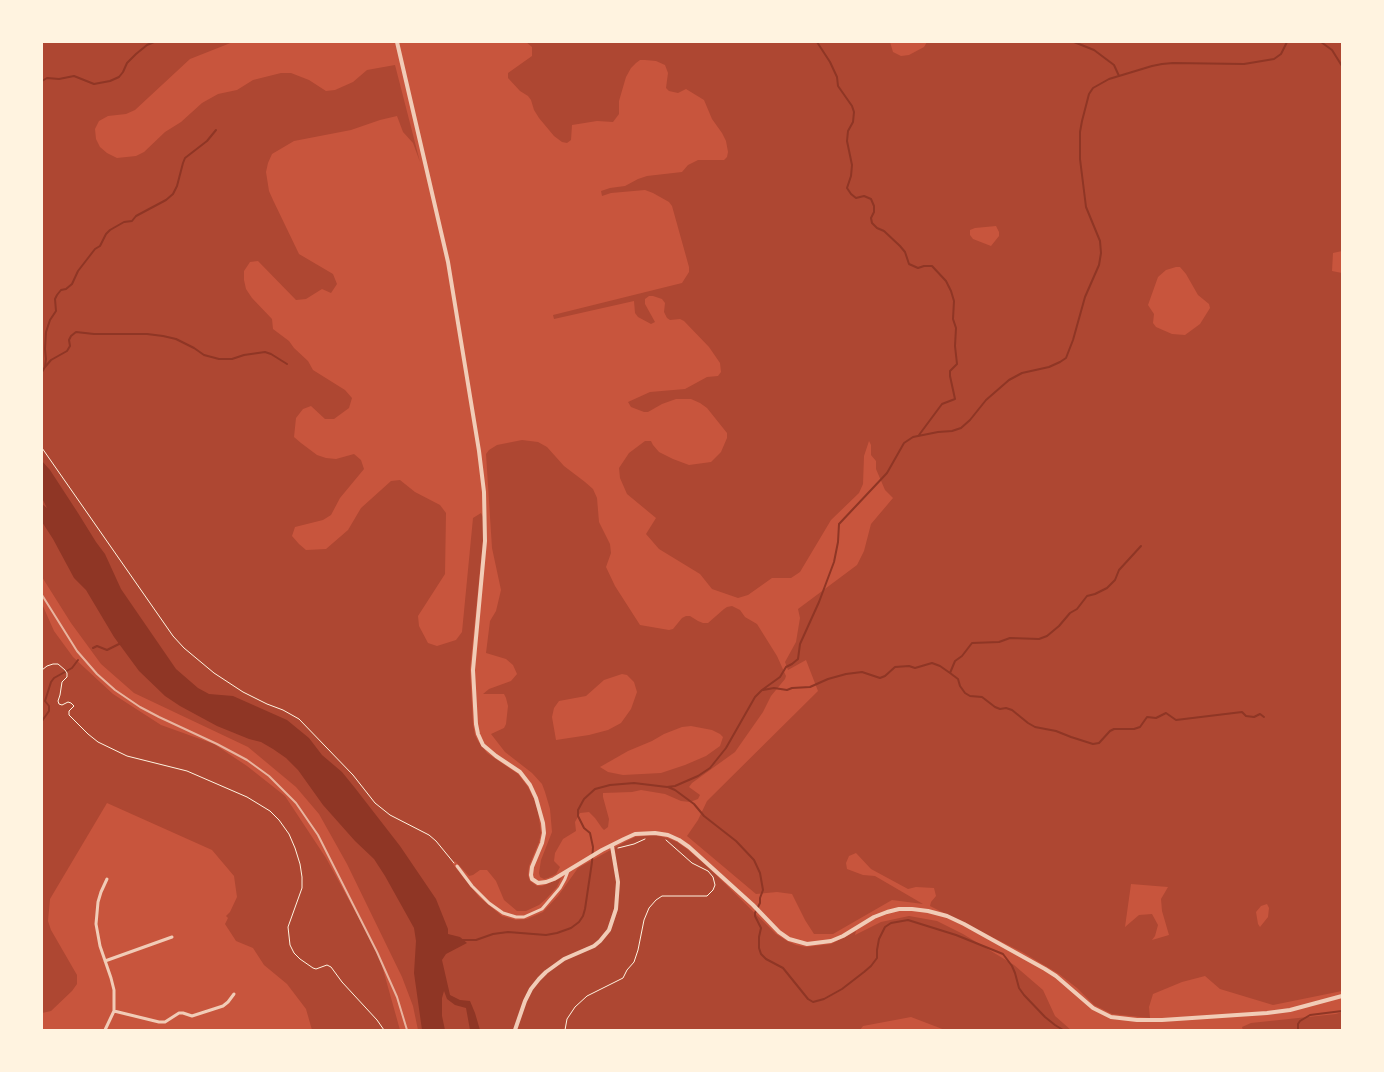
<!DOCTYPE html>
<style>
body{margin:0}
#map{position:relative;width:1384px;height:1072px;overflow:hidden;background:#c8553d;font-family:"Noto Serif",serif}
canvas{display:block}
.frame{position:absolute;inset:0;border:43px solid #fff3e0;pointer-events:none}
</style>
<div id="map">
<canvas width="1384" height="1072"></canvas>
<div class="frame"></div>
</div>
<script>
const ctx = document.querySelector('canvas').getContext('2d');
ctx.lineJoin = 'round';
function fill(path, color) {
  ctx.fillStyle = color;
  ctx.fill(path, 'evenodd');
}
function toPath(rows) {
  const path = new Path2D();
  for (const r of rows) {
    path.moveTo(r[0], r[1]);
    for (let i = 2; i < r.length; i += 2) path.lineTo(r[i], r[i + 1]);
  }
  return path;
}
function trace(path, color, width, dash) {
  ctx.strokeStyle = color;
  ctx.lineWidth = width;
  ctx.lineCap = dash ? 'butt' : 'round';
  ctx.setLineDash(dash || []);
  ctx.stroke(path);
}
const green = toPath([
 [42,42,233,42,190,59,135,110,126,114,108,116,99,121,95,129,96,139,100,147,107,153,117,158,136,156,144,152,165,132,181,122,202,103,218,94,237,90,253,80,281,73,291,73,309,80,326,91,335,90,353,82,367,70,395,65,420,162,413,143,403,132,397,116,380,120,351,130,294,141,272,154,268,163,266,172,269,191,273,200,299,254,333,274,337,284,331,293,322,289,306,299,296,300,258,261,250,262,244,271,244,280,246,289,252,298,272,319,273,329,289,341,294,348,308,361,313,370,345,390,352,398,349,408,334,419,325,419,311,406,303,409,296,418,294,437,301,443,317,455,326,458,336,459,354,454,361,460,364,469,340,498,331,515,323,520,295,527,292,536,299,544,306,550,326,549,348,530,361,508,391,481,400,480,415,492,440,505,446,513,445,574,418,616,419,626,428,643,437,646,456,640,462,632,473,518,481,513,483,517,483,541,470,669,473,724,475,735,478,741,487,753,518,774,528,787,534,799,538,811,541,833,539,842,529,866,528,875,530,881,537,886,542,886,561,878,557,887,546,899,539,905,526,911,517,911,504,900,496,881,487,870,480,870,473,875,469,876,455,861,452,863,479,897,502,916,516,920,527,919,543,912,558,896,578,868,625,842,635,837,654,835,667,838,677,842,687,849,708,867,776,934,787,941,796,945,806,947,831,944,856,931,855,935,881,922,909,916,937,921,963,934,1014,965,1043,990,1055,1016,1071,1030,945,1030,911,1017,863,1026,860,1030,418,1030,413,1006,402,977,347,864,319,814,296,787,248,747,134,693,101,664,71,623,42,577],
 [526,42,890,42,893,52,901,56,909,55,924,47,927,42,1342,42,1342,251,1333,253,1332,271,1342,273,1342,991,1273,1005,1220,989,1205,976,1182,982,1153,994,1149,1007,1150,1018,1112,1014,1094,1005,1077,988,1059,974,1022,952,930,906,931,902,936,896,934,888,916,887,908,889,871,869,856,853,849,856,846,863,847,869,863,875,875,876,923,904,892,900,833,934,814,934,805,920,792,894,777,892,756,894,687,836,698,820,707,801,818,691,806,660,788,670,785,662,796,642,800,618,798,609,857,565,864,551,871,524,893,498,885,490,876,469,876,461,871,455,871,445,869,441,864,456,863,484,859,493,831,520,800,572,791,578,772,578,748,595,738,598,712,589,700,574,659,549,646,534,656,518,627,494,620,478,619,468,629,453,645,441,651,441,653,445,659,452,673,459,689,465,711,462,721,452,727,438,727,433,707,408,700,403,691,399,676,399,662,404,648,412,644,412,631,407,628,402,650,392,685,389,707,377,718,376,721,372,720,363,709,347,684,321,680,319,670,320,667,318,664,312,665,303,662,299,653,296,649,296,645,299,645,304,655,322,651,324,638,317,635,313,634,301,554,319,553,315,682,283,689,272,689,267,672,206,669,202,653,193,645,190,611,193,602,196,601,191,610,188,625,186,638,179,647,176,682,172,688,165,698,160,724,160,727,157,728,152,726,141,722,133,712,119,704,100,686,89,678,93,669,91,666,88,668,73,665,65,656,61,645,60,640,60,636,63,631,68,626,77,619,101,619,114,613,122,597,121,572,125,571,140,567,143,562,142,554,136,539,118,534,110,531,100,528,96,520,91,508,78,508,73,532,56,532,47],
 [996,226,999,232,999,236,991,246,973,239,970,235,970,230,975,228],
 [1176,267,1180,267,1186,274,1198,295,1209,304,1210,308,1200,324,1185,335,1172,334,1156,327,1153,323,1154,314,1148,305,1158,277,1166,270],
 [1131,884,1168,887,1161,899,1162,911,1169,935,1152,940,1155,936,1158,925,1152,914,1139,915,1125,927],
 [1267,904,1269,908,1268,917,1260,927,1258,924,1256,912,1261,906],
 [522,440,538,442,547,447,564,466,585,482,593,489,597,498,599,522,610,544,611,553,606,567,615,586,640,625,669,630,673,629,682,618,686,616,690,616,698,621,703,623,708,623,724,609,727,607,732,606,740,610,745,617,757,624,777,656,786,676,785,679,771,696,763,712,735,752,692,783,689,787,700,795,698,799,690,802,681,801,665,794,641,790,632,792,603,793,603,797,609,819,608,827,604,830,602,828,595,818,589,812,580,813,575,822,576,831,563,839,555,853,554,861,560,867,556,874,548,878,544,879,540,877,539,873,541,860,552,832,550,809,545,792,542,784,532,773,505,752,491,734,504,728,506,724,508,706,506,698,504,694,483,694,489,689,511,681,517,674,513,665,506,659,486,653,490,621,496,611,501,590,492,548,486,454,489,450,497,445],
 [622,674,627,675,634,682,637,692,631,709,621,723,608,730,589,735,556,740,552,717,554,708,559,701,586,696,604,680],
 [691,726,712,730,720,734,723,737,720,746,706,756,685,765,661,773,623,775,608,772,600,767,628,751,652,741,664,734,682,727],
 [42,604,54,631,73,657,113,694,161,725,214,744,247,766,285,796,326,858,379,955,400,1030,312,1030,306,1009,287,984,264,965,253,948,236,941,225,924,228,918,226,916,230,912,237,897,234,876,212,850,107,803,50,899,48,921,51,930,77,975,77,984,72,991,51,1011,42,1013],
 [1342,1012,1342,1030,1243,1030,1242,1027,1251,1023,1336,1014]
]);
const water = toPath([
 [42,461,50,470,78,513,96,542,105,554,121,589,176,669,198,688,209,694,233,696,287,720,309,738,322,755,342,772,355,788,400,846,436,899,448,929,448,934,460,937,467,943,446,954,442,960,450,995,460,1000,470,1001,475,1013,480,1030,470,1030,466,1008,455,1005,447,999,444,991,442,998,442,1016,445,1030,422,1030,414,973,416,941,414,928,385,876,374,859,355,841,323,805,298,770,286,758,273,749,261,742,249,739,217,726,180,706,165,696,139,671,114,637,86,590,74,578,53,539,42,522,42,504,47,508,42,498]
]);
const stream = toPath([
 [817,42,830,62,837,77,838,86,852,106,854,112,853,122,848,131,847,141,852,165,851,176,847,188,851,194,856,198,864,196,871,199,874,206,874,212,871,218,872,223,877,228,884,231,900,246,905,252,909,264,918,268,924,266,932,266,946,281,951,291,954,301,953,319,956,328,955,346,957,364,950,371,950,376,955,399,942,404,919,435],
 [1074,42,1094,50,1114,65,1119,76],
 [1321,42,1332,50,1342,66],
 [42,81,47,78,59,79,74,76,94,84,110,81,119,77,123,72,127,63,136,54,147,45,154,42],
 [45,367,51,360,67,351,70,346,69,340,71,336,76,332,94,334,147,334,163,336,176,339,194,348,204,355,219,359,232,359,244,355,265,352,271,354,287,364],
 [42,372,45,367,46,359,45,349,46,332,50,320,56,311,55,299,57,295,61,290,66,289,72,284,78,271,95,249,100,246,106,234,110,230,124,222,132,221,136,216,166,200,173,194,177,186,183,163,185,158,207,141,216,130],
 [93,648,97,646,107,650,121,643],
 [950,673,955,661,962,656,972,643,999,642,1010,638,1039,639,1047,636,1059,626,1070,613,1077,609,1087,596,1095,594,1107,588,1115,580,1119,570,1141,546],
 [763,690,774,688,787,690,792,688,810,687,828,679,846,674,862,672,880,678,885,676,895,667,909,666,915,668,932,663,940,666,950,673,958,679,960,686,965,693,970,696,982,697,995,707,1000,709,1006,708,1012,710,1028,723,1035,727,1056,731,1071,737,1093,744,1099,743,1110,731,1114,729,1134,729,1140,727,1147,717,1156,718,1166,713,1176,720,1242,712,1246,716,1254,717,1260,714,1264,717],
 [42,721,49,711,49,706,45,701,51,682,54,678,72,668,78,660],
 [668,787,675,790,694,804,704,816,736,841,754,860,760,873,763,890,760,898,760,903,755,913,755,916,761,928,759,937,759,948,761,954,766,959,783,968,808,999,813,1002,824,999,842,989,864,972,871,966,877,958,877,950,879,939,885,927,891,923,908,920,956,935,1003,954,1012,966,1015,973,1019,988,1024,995,1045,1017,1055,1025,1063,1030],
 [462,940,476,940,493,934,508,932,546,935,557,933,571,928,579,922,583,916,585,909,592,862,593,847,590,833,584,828,578,816,578,810,584,799,595,789,610,785,634,783,667,787,675,786,698,776,710,768,726,748,755,697,762,690,780,677,786,667,792,664,798,659,800,644,819,602,834,562,838,542,839,524,887,473,904,443,913,437,938,432,952,431,961,428,970,420,986,400,1009,380,1022,373,1049,367,1060,362,1066,358,1073,340,1085,297,1099,265,1101,253,1100,241,1086,207,1080,159,1080,132,1082,121,1089,94,1093,88,1109,79,1152,66,1162,64,1173,63,1244,64,1274,59,1281,54,1287,42],
 [1298,1030,1298,1024,1300,1021,1310,1015,1342,1011]
]);
const path = toPath([
 [42,448,173,636,184,648,214,673,243,692,267,704,283,710,299,719,353,775,375,803,390,815,429,835,436,841,454,863],
 [42,670,47,666,53,664,58,664,65,670,67,673,67,677,62,682,60,695,58,701,59,704,62,705,68,702,71,703,74,706,69,711,69,715,88,734,98,742,127,756,187,771,247,797,270,811,279,820,289,834,295,848,300,864,302,877,302,888,288,927,290,945,294,953,300,959,313,968,316,969,327,965,331,967,342,982,377,1020,384,1030],
 [618,848,634,844,645,839],
 [565,1030,567,1019,575,1007,587,996,623,978,627,970,634,962,638,950,644,920,649,908,656,900,662,896,707,896,713,890,715,885,713,877,708,871,692,863,666,840]
]);
const minor = toPath([
 [457,866,472,886,489,903,503,913,516,917,524,917,542,909,560,888,565,879,568,871],
 [105,961,172,937],
 [114,1011,159,1022,165,1022,179,1013,183,1013,192,1016,223,1006,228,1002,234,994],
 [105,1030,114,1011,114,990,111,978,100,946,96,924,98,902,101,892,107,879]
]);
const tertiary = toPath([
 [397,42,448,262,479,451,484,492,485,541,473,670,476,724,478,734,483,745,496,756,520,772,530,785,536,798,543,823,544,833,542,843,532,867,531,875,532,879,538,883,546,882,554,879,602,850,624,839,635,834,655,833,668,835,679,840,689,847,753,905,779,932,789,939,807,944,831,941,843,936,874,917,887,912,899,909,912,909,928,911,947,916,964,924,1045,969,1056,976,1093,1008,1111,1017,1137,1020,1162,1020,1267,1013,1290,1010,1342,996],
 [515,1030,525,1001,531,989,539,979,546,972,564,959,594,946,600,941,609,930,616,909,618,882,612,846]
]);
const rail = toPath([
 [42,595,77,651,97,674,115,690,140,707,159,717,217,744,247,760,269,776,296,803,318,835,377,952,397,997,407,1030]
]);
fill(green, '#ae4732');
fill(water, '#8f3625');
trace(stream, '#8f3625', 2);
trace(path, '#fff3e0', 1);
trace(minor, '#f1ccb7', 3);
trace(tertiary, '#f1ccb7', 4);
trace(rail, '#e9b49f', 2);
</script>
